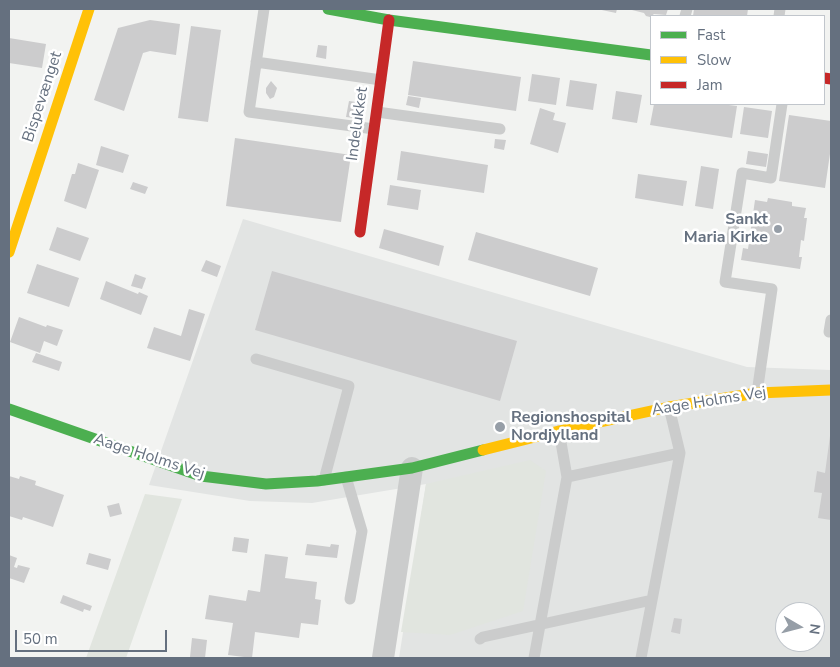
<!DOCTYPE html>
<meta charset="utf-8">
<style>
body{margin:0}
#map{position:relative;width:840px;height:667px;overflow:hidden;background:#f2f3f1;font-family:"Nunito Sans",sans-serif}
canvas{display:block}
.frame{position:absolute;inset:0;border:10px solid #65707f;pointer-events:none}
.legend{position:absolute;left:650px;top:15px;width:175px;height:90px;box-sizing:border-box;background:#fff;border:1px solid #c1c6cc;margin:0;padding:6px 9px;list-style:none;font-size:15px;color:#65707f}
.legend li{display:flex;align-items:center;gap:10px;height:25px}
.legend b{width:25px;border:1px solid #c1c6cc}
.north{position:absolute;left:775px;top:602px;width:50px;height:50px;box-sizing:border-box;background:#fff;border:1px solid #c1c6cc;border-radius:50%;rotate:98deg;font-size:14px;font-weight:700;line-height:20px;text-align:center;color:#65707f}
.north::after{content:'';display:block;margin:auto;width:18px;height:22px;background:#969ea7;clip-path:polygon(50% 0,100% 100%,50% 72%,0 100%)}
.scale{position:absolute;left:15px;top:630px;width:152px;height:22px;box-sizing:border-box;border:2px solid #65707f;border-top:0;padding-left:6px;font-size:15px;line-height:18px;white-space:nowrap;color:#65707f;-webkit-text-stroke:4px #fff;paint-order:stroke}
</style>
<div id="map">
<canvas width="840" height="667"></canvas>
<div class="frame"></div>
<ul class="legend">
<li><b style="height:6px;background:#4caf50"></b>Fast</li>
<li><b style="height:6px;background:#ffc107"></b>Slow</li>
<li><b style="height:6px;background:#c62828"></b>Jam</li>
</ul>
<div class="north">N</div>
<div class="scale">50 m</div>
</div>
<script>
const ctx = document.querySelector('canvas').getContext('2d');
ctx.lineJoin = 'round';
function fill(path, color) {
  ctx.fillStyle = color;
  ctx.fill(path, 'evenodd');
}
function toPath(rows) {
  const path = new Path2D();
  for (const r of rows) {
    path.moveTo(r[0], r[1]);
    for (let i = 2; i < r.length; i += 2) path.lineTo(r[i], r[i + 1]);
  }
  return path;
}
function trace(path, color, width, dash) {
  ctx.strokeStyle = color;
  ctx.lineWidth = width;
  ctx.lineCap = dash ? 'butt' : 'round';
  ctx.setLineDash(dash || []);
  ctx.stroke(path);
}
function drawText(font, color, halo, rows, align = 'center') {
  ctx.font = font + ' "Nunito Sans",sans-serif';
  ctx.lineWidth = 5;
  ctx.setLineDash([]);
  ctx.textBaseline = 'middle';
  ctx.strokeStyle = halo;
  ctx.fillStyle = color;
  for (const [text, x, y, turn = 0] of rows) {
    ctx.save();
    ctx.translate(x, y);
    ctx.rotate((+turn || 0) * Math.PI / 180);
    ctx.textAlign = isNaN(turn) ? turn : align;
    if (halo) ctx.strokeText(text, 0, 0);
    ctx.fillText(text, 0, 0);
    ctx.restore();
  }
}
const built = toPath([
 [243,219,747,367,831,370,831,658,399,658,426,484,312,503,250,501,149,485],
 [785,612,815,612,815,642,785,642]
]);
const green = toPath([
 [530,460,546,471,523,611,450,635,401,632,426,484],
 [145,494,182,499,126,658,86,658]
]);
const building = toPath([
 [597,9,617,9,616,13],
 [628,9,668,9,666,15,654,14,650,17,646,16,644,13],
 [694,9,748,9,747,16,693,16],
 [150,20,180,24,176,55,150,51,143,53,124,111,94,100,118,28],
 [191,26,221,30,208,122,178,118],
 [9,38,46,44,42,68,9,63],
 [318,45,327,46,326,59,316,57],
 [413,61,521,77,516,111,408,95],
 [532,74,560,78,556,105,528,101],
 [570,80,597,84,593,110,566,106],
 [271,81,277,88,274,97,270,99,266,93,266,88],
 [616,91,642,95,637,123,612,119],
 [408,96,421,98,419,108,406,105],
 [349,101,356,102,354,118,346,117],
 [654,104,721,104,737,106,732,138,650,125],
 [744,107,772,111,768,138,740,134],
 [540,108,555,113,553,120,566,123,558,153,530,144],
 [789,115,831,121,831,147,825,188,779,181],
 [235,138,351,155,341,222,226,206],
 [495,139,506,140,504,150,494,148],
 [101,146,129,155,123,173,96,165],
 [401,151,488,165,484,193,397,180],
 [748,151,768,154,766,167,746,164],
 [78,163,99,170,86,209,64,201,72,174,75,174],
 [701,166,719,169,713,209,695,206],
 [638,174,687,181,683,206,635,198],
 [133,182,148,187,145,194,130,189],
 [390,185,421,190,418,210,387,205],
 [768,198,792,202,792,206,806,208,804,218,807,218,804,241,801,240,799,257,802,257,800,269,741,260,743,248,748,249,755,200,767,202],
 [57,227,89,238,80,261,49,250],
 [384,229,444,246,439,266,379,248],
 [476,232,598,268,590,296,468,260],
 [206,260,221,266,217,277,201,271],
 [37,264,79,278,69,307,27,293],
 [272,271,517,341,500,401,255,330],
 [135,274,146,278,142,289,131,286],
 [106,281,138,294,139,292,148,296,141,315,100,299],
 [189,309,205,314,190,361,147,348,154,327,181,336],
 [19,317,46,327,47,325,63,330,57,346,44,341,40,353,10,342],
 [36,353,62,362,59,371,32,362],
 [830,436,831,436,831,520,818,518,822,493,814,492,817,471,825,473],
 [9,476,19,479,20,476,36,481,35,485,64,495,53,527,23,517,22,520,9,516],
 [119,503,122,514,110,517,107,506],
 [234,537,249,539,247,553,232,551],
 [307,544,330,547,331,544,339,545,337,558,305,555],
 [89,553,111,559,108,570,86,564],
 [265,554,288,557,285,578,317,582,315,599,321,600,318,625,301,623,299,638,255,632,252,658,228,655,233,623,205,619,209,595,246,601,248,590,260,592],
 [9,555,17,558,14,567,17,568,18,565,30,568,24,583,9,578],
 [63,595,92,606,90,611,84,609,83,612,60,603],
 [674,618,682,619,680,634,671,632],
 [192,638,207,640,205,658,190,657]
]);
const lane = toPath([
 [264,9,249,112,374,129],
 [685,16,687,9],
 [779,16,780,9],
 [256,62,381,80],
 [377,112,500,129],
 [829,332,831,320],
 [256,359,349,386,324,480],
 [757,393,772,289,725,282,742,173,771,178,782,104],
 [346,477,362,531,350,599],
 [567,477,680,453],
 [480,639,483,637,652,600],
 [534,658,567,477,559,431],
 [641,658,680,453,669,407]
]);
const street = toPath([
 [383,658,412,468]
]);
const fast = toPath([
 [328,9,389,20,651,55],
 [9,409,201,476,266,484,317,481,412,468,483,450]
]);
const slow = toPath([
 [9,252,89,9],
 [483,450,559,431,669,407,757,393,831,390]
]);
const jam = toPath([
 [824,78,831,79],
 [360,232,389,20]
]);
const markers = [
 [778,229,5,"#969ea7"],
 [500,427,6,"#969ea7"]
];
const streetNames = [
 ["Bispevænget",43,97,-72],
 ["Indelukket",358,124,-82],
 ["Aage Holms Vej",709,402,-9],
 ["Aage Holms Vej",149,457,18]
];
const poiNames = [
 ["Sankt",768,220],
 ["Maria Kirke",768,238],
 ["Regionshospital",511,418,"left"],
 ["Nordjylland",511,436,"left"]
];
fill(built, '#e2e4e3');
fill(green, '#e1e5df');
fill(building, '#cccccd');
trace(lane, '#cbcccc', 11);
trace(street, '#cbcccc', 22);
trace(fast, '#4caf50', 11);
trace(slow, '#ffc107', 11);
trace(jam, '#c62828', 11);
for (const [x, y, r, color] of markers) {
  const dot = new Path2D();
  dot.arc(x, y, r, 0, 2 * Math.PI);
  ctx.fillStyle = color;
  ctx.fill(dot);
  trace(dot, '#fff', 2);
}
drawText('16px', '#65707f', '#fff', streetNames);
drawText('bold 16px', '#65707f', '#fff', poiNames, 'right');
</script>
